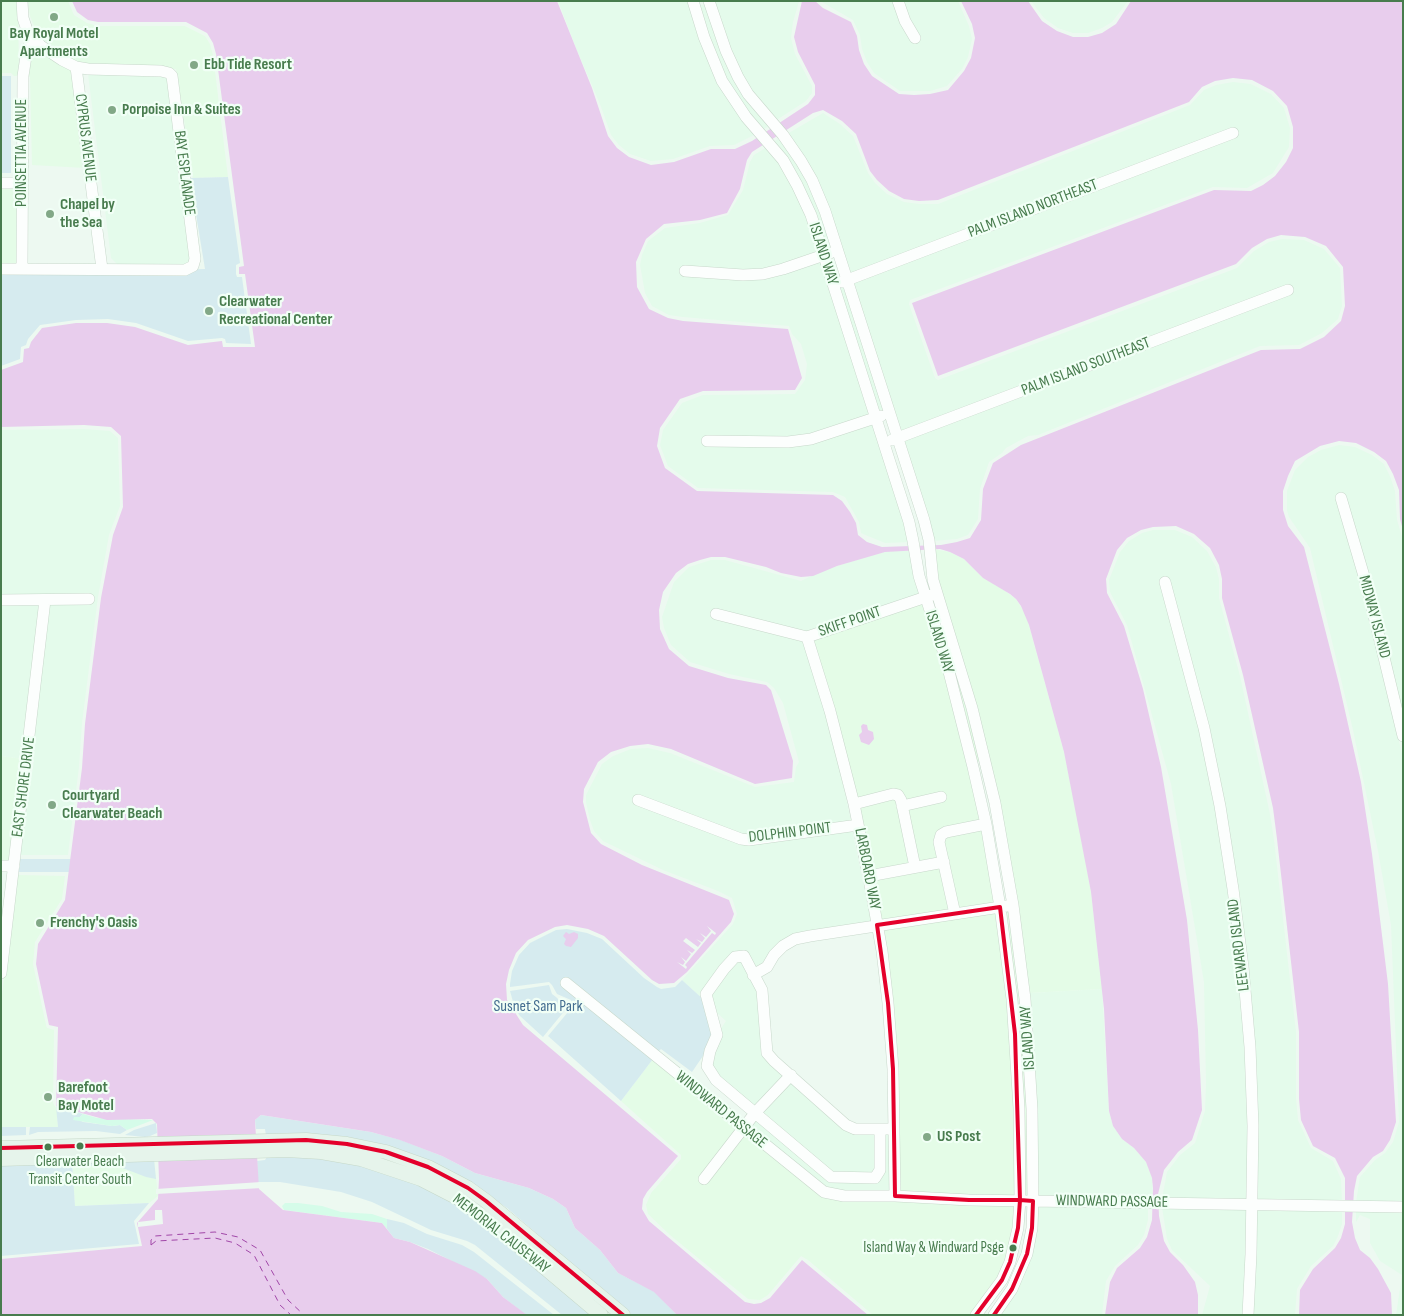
<!DOCTYPE html>
<style>
body{margin:0}
#map{position:relative;width:1404px;height:1316px;overflow:hidden;background:#edf9f1;font-family:"Sofia Sans Condensed",sans-serif}
canvas{display:block}
.frame{position:absolute;inset:0;border:2px solid #487c4e;pointer-events:none}
</style>
<div id="map">
<canvas width="1404" height="1316"></canvas>
<div class="frame"></div>
</div>
<script>
const ctx = document.querySelector('canvas').getContext('2d');
ctx.lineJoin = 'round';
function fill(path, color) {
  ctx.fillStyle = color;
  ctx.fill(path, 'evenodd');
}
function toPath(rows) {
  const path = new Path2D();
  for (const r of rows) {
    path.moveTo(r[0], r[1]);
    for (let i = 2; i < r.length; i += 2) path.lineTo(r[i], r[i + 1]);
  }
  return path;
}
function trace(path, color, width, dash) {
  ctx.strokeStyle = color;
  ctx.lineWidth = width;
  ctx.lineCap = dash ? 'butt' : 'round';
  ctx.setLineDash(dash || []);
  ctx.stroke(path);
}
function drawText(font, color, halo, rows, align = 'center') {
  ctx.font = font + ' "Sofia Sans Condensed",sans-serif';
  ctx.lineWidth = 4.5;
  ctx.setLineDash([]);
  ctx.textBaseline = 'middle';
  ctx.strokeStyle = halo;
  ctx.fillStyle = color;
  for (const [text, x, y, turn = 0] of rows) {
    ctx.save();
    ctx.translate(x, y);
    ctx.rotate((+turn || 0) * Math.PI / 180);
    ctx.textAlign = isNaN(turn) ? turn : align;
    if (halo) ctx.strokeText(text, 0, 0);
    ctx.fillText(text, 0, 0);
    ctx.restore();
  }
}
const residential = toPath([
 [558,1,689,1,701,39,756,134,734,145,710,146,673,159,651,161,630,154,619,145,611,135,600,104,576,48],
 [715,1,799,1,793,22,791,38,795,54,812,86,812,93,806,101,775,121,762,106,741,75,713,2],
 [820,1,894,1,901,22,914,44,920,39,908,18,902,1,958,1,969,26,972,39,968,57,962,69,947,86,930,91,900,91,874,73,867,62,862,49,860,35,853,20],
 [1031,1,1128,1,1112,22,1102,28,1088,33,1073,33,1058,28,1044,18],
 [706,4,769,126,762,130,735,95,718,64,699,6],
 [88,74,167,77,190,263,184,266,118,265,111,258],
 [1233,82,1251,84,1271,94,1284,108,1290,128,1289,147,1273,173,1247,188,1213,187,910,300,909,304,935,378,938,380,1237,268,1254,251,1269,242,1282,239,1304,240,1324,249,1340,268,1342,306,1338,319,1322,333,1299,345,1260,346,1038,435,1028,436,1006,448,1002,453,989,462,980,489,978,519,968,535,957,539,933,541,902,441,1293,292,1291,285,900,433,852,282,1238,135,1236,128,850,274,787,134,823,113,840,124,853,136,868,173,875,183,887,194,904,202,919,204,938,204,1190,105,1204,90,1216,85],
 [780,138,809,182,833,248,826,250,773,142],
 [767,147,780,163,807,217,819,253,782,265,713,278,821,261,870,415,810,435,788,437,703,437,703,445,788,446,873,423,910,542,885,543,863,534,861,533,859,522,845,497,833,492,698,488,668,466,660,445,663,430,682,403,703,395,795,394,805,380,807,364,801,344,792,334,789,326,683,317,669,315,652,306,645,293,640,265,642,255,648,241,665,228,700,223,728,215,743,190,750,162,754,155],
 [845,285,885,410,878,413,838,287],
 [84,429,110,431,118,438,120,506,109,535,98,597,82,723,79,767,68,855,21,855,21,839,34,761,30,760,49,604,93,604,93,595,1,595,1,430],
 [1339,445,1355,447,1372,455,1384,464,1390,476,1395,491,1397,520,1403,541,1403,719,1369,581,1343,493,1336,496,1362,584,1403,758,1403,1203,1356,1202,1360,1177,1375,1160,1385,1153,1393,1142,1399,1122,1391,925,1378,851,1353,730,1310,548,1289,517,1287,510,1287,491,1295,470,1308,457,1321,450],
 [1153,530,1175,530,1192,537,1207,551,1216,567,1219,579,1219,598,1240,676,1270,814,1274,840,1296,1032,1296,1099,1298,1120,1311,1148,1333,1161,1341,1179,1342,1202,1256,1201,1247,967,1188,652,1167,577,1160,579,1200,729,1216,807,1239,968,1246,1047,1249,1200,1162,1199,1167,1172,1180,1155,1195,1143,1205,1111,1206,1083,1204,982,1171,784,1127,625,1110,592,1109,580,1120,552,1129,541,1142,533],
 [902,550,911,552,920,594,806,632,713,609,711,618,804,640,832,734,851,821,749,836,735,833,636,795,633,802,732,841,852,830,872,922,809,931,767,959,755,969,744,952,704,1000,682,980,733,924,737,914,732,898,718,891,663,870,603,841,594,831,590,820,586,802,586,795,602,764,613,756,631,749,648,748,670,753,755,787,794,782,796,767,799,762,783,703,774,688,767,682,729,674,690,662,671,645,664,628,662,617,674,582,689,567,711,560,725,560,801,581,822,571,865,557,885,552],
 [1,604,41,604,23,759,1,756],
 [736,961,742,961,759,991,763,1054,785,1076,755,1107,719,1077,711,1065,720,1030,726,1021,715,1011,710,994],
 [1102,989,1109,1111,1113,1126,1122,1139,1134,1148,1146,1162,1152,1178,1153,1197,1037,1197,1029,993],
 [791,1081,845,1129,876,1134,877,1169,873,1173,832,1173,761,1113],
 [756,1119,829,1180,875,1182,884,1134,891,1133,891,1192,837,1192,825,1188,783,1156,751,1125],
 [1037,1205,1148,1207,1148,1220,1144,1235,1138,1245,1115,1266,1106,1281,1102,1315,999,1315,1006,1306],
 [1162,1207,1249,1209,1244,1315,1202,1315,1210,1286,1172,1250,1167,1239],
 [1256,1209,1342,1211,1342,1224,1338,1236,1333,1246,1311,1266,1297,1289,1295,1315,1251,1315],
 [1356,1211,1403,1211,1403,1315,1396,1315,1402,1275,1380,1261,1370,1243,1370,1219,1360,1215,1356,1222]
]);
const commercial = toPath([
 [1,1,18,1,19,76,14,76,11,73,1,73],
 [28,1,68,1,74,15,87,23,98,26,185,26,205,36,210,44,213,55,228,177,193,178,176,69,100,66,77,63,54,50,36,31,30,16],
 [30,37,73,70,85,168,32,165,30,77,27,77],
 [1,188,18,188,18,265,1,265],
 [933,549,950,552,964,559,983,578,1001,588,1016,599,1026,615,1064,752,1076,810,1091,892,1102,989,1029,993,1022,935,941,592],
 [935,599,982,761,976,762,930,600],
 [923,603,942,661,981,821,946,828,939,858,918,862,907,809,945,800,944,792,905,801,904,797,856,799,812,639],
 [1,756,23,759,11,862,1,862],
 [896,799,911,864,872,871,858,807],
 [983,829,996,903,958,909,943,842,944,838],
 [941,867,950,910,880,920,873,880],
 [17,874,19,875,65,876,62,899,35,942,33,964,46,1025,47,1028,54,1030,53,1103,57,1110,58,1127,1,1127,1,1003],
 [1010,909,1024,1034,1030,1196,1024,1196,1005,910],
 [997,912,1008,999,1015,1109,1016,1196,901,1192,899,1122,881,929],
 [653,1059,737,1129,699,1179,704,1185,743,1134,821,1196,895,1201,1016,1205,1012,1244,999,1277,971,1315,873,1315,808,1260,801,1256,768,1295,760,1300,748,1299,670,1235,648,1214,646,1205,651,1193,681,1159,681,1155,621,1101],
 [154,1159,158,1196,149,1203,75,1206,72,1161]
]);
const green = toPath([
 [1,76,11,76,11,173,1,173],
 [228,177,240,263,236,265,236,274,237,277,242,277,251,344,226,343,225,339,222,338,188,341,136,323,108,319,76,320,40,325,28,339,26,345,21,347,20,359,1,366,1,274,205,269,190,178],
 [20,859,71,859,69,872,19,872],
 [567,929,587,933,602,939,644,978,657,987,661,989,675,987,682,980,704,1000,713,1035,707,1050,692,1072,661,1049,657,1053,565,978,561,984,653,1059,621,1101,548,1036,573,1006,571,1000,557,994,552,985,549,982,510,987,510,984,512,971,519,955,530,943,556,930],
 [549,985,552,994,556,997,560,1001,571,1003,543,1037,520,1016,515,1009,510,991],
 [56,1106,83,1114,80,1117,74,1117,83,1122,112,1126,120,1125,127,1130,120,1134,96,1131,38,1132,29,1135,30,1127,58,1127],
 [261,1115,371,1132,401,1140,442,1156,475,1173,529,1188,553,1199,566,1208,575,1228,600,1250,618,1273,655,1292,677,1315,632,1315,507,1208,470,1183,441,1168,266,1136,265,1129,256,1129,255,1120],
 [156,1123,157,1133,150,1136,145,1137,125,1135,134,1130],
 [1,1127,26,1127,26,1135,1,1136],
 [303,1154,375,1167,453,1200,596,1315,562,1315,475,1245,467,1241,431,1230,372,1202,341,1192,280,1182,258,1182,257,1161,265,1160,268,1155],
 [154,1159,156,1179,146,1177,115,1165,80,1166,79,1164,82,1162],
 [72,1161,75,1206,149,1203,134,1221,139,1244,1,1256,1,1163],
 [387,1219,404,1223,427,1234,462,1245,474,1252,554,1315,526,1315,503,1297,487,1279,428,1249,410,1242,394,1238,387,1229]
]);
const sand = toPath([
 [83,1114,97,1118,153,1120,127,1130,120,1125,112,1126,73,1120,74,1117,80,1117],
 [285,1203,298,1203,322,1206,341,1212,372,1214,387,1219,387,1229,382,1223,284,1210,282,1206]
]);
const water = toPath([
 [72,1,557,1,592,88,608,136,617,148,629,157,651,165,674,162,711,149,735,149,752,141,808,104,815,95,815,85,798,52,794,37,802,1,815,1,823,8,851,22,857,36,859,50,864,64,872,76,899,94,914,95,930,94,948,90,964,71,971,58,975,38,972,24,961,1,1028,1,1042,21,1057,31,1073,37,1088,37,1102,33,1116,24,1131,1,1403,1,1403,530,1400,519,1399,490,1393,474,1386,461,1374,452,1356,443,1339,441,1320,446,1295,461,1288,476,1283,491,1283,510,1288,526,1304,547,1339,684,1361,782,1372,854,1388,984,1396,1122,1390,1140,1383,1151,1373,1157,1357,1176,1354,1191,1352,1222,1355,1238,1360,1250,1370,1258,1378,1269,1391,1293,1392,1315,1299,1315,1300,1290,1313,1269,1335,1248,1341,1238,1345,1224,1345,1178,1335,1158,1313,1146,1301,1120,1299,1099,1299,1032,1277,839,1273,808,1243,675,1222,598,1222,579,1219,565,1210,548,1194,534,1176,526,1153,527,1141,530,1127,538,1117,550,1106,579,1107,593,1124,626,1143,689,1161,767,1187,920,1198,1030,1202,1110,1192,1140,1178,1152,1164,1170,1158,1194,1159,1216,1164,1241,1170,1252,1183,1265,1195,1282,1198,1295,1198,1315,1105,1315,1110,1282,1117,1268,1140,1248,1147,1237,1152,1220,1153,1188,1152,1178,1146,1162,1134,1148,1122,1139,1113,1126,1109,1111,1104,1009,1091,892,1064,752,1029,625,1021,606,1016,599,1010,594,983,578,964,559,950,552,940,549,885,552,837,566,813,576,801,577,781,573,766,567,725,557,711,557,700,560,688,564,676,573,663,592,659,610,660,629,669,649,689,666,728,678,766,685,771,690,793,761,792,778,755,784,671,749,648,744,630,746,611,752,598,762,584,789,583,802,591,833,601,844,642,865,729,900,734,914,731,922,687,972,674,983,659,984,652,980,604,936,588,929,567,925,555,927,528,940,516,953,509,970,506,984,507,1000,523,1025,678,1156,647,1192,643,1199,642,1209,649,1221,745,1302,754,1304,761,1303,770,1298,802,1260,868,1315,677,1315,654,1292,618,1273,600,1250,575,1228,566,1208,553,1199,529,1188,475,1173,442,1156,400,1140,371,1132,261,1115,255,1120,259,1189,283,1210,382,1223,394,1238,410,1242,475,1271,487,1279,503,1297,527,1315,1,1315,1,1259,142,1246,137,1223,158,1199,159,1179,157,1124,152,1119,107,1120,56,1106,58,1027,49,1025,36,964,38,944,65,900,82,768,85,724,101,598,113,535,123,507,121,436,111,427,84,425,1,427,1,370,23,362,24,349,29,348,31,342,42,328,76,323,107,323,135,327,188,345,222,341,223,347,255,347,245,274,239,274,239,267,244,266,216,54,213,43,207,33,186,22,98,22,88,20,77,12],
 [1233,78,1252,80,1273,91,1287,106,1293,127,1293,148,1286,162,1275,176,1263,185,1251,191,1214,190,912,303,938,376,1236,264,1252,248,1267,239,1281,235,1305,237,1326,246,1343,267,1345,306,1341,321,1324,337,1300,349,1261,350,1021,445,993,463,983,489,981,520,970,538,957,542,941,545,882,547,867,542,858,535,856,523,850,512,842,501,833,495,697,491,665,468,657,446,660,428,680,399,703,391,795,390,802,378,788,329,683,321,668,318,649,309,637,287,636,262,646,239,664,224,700,220,727,213,740,189,747,160,752,152,813,113,823,110,842,121,856,134,870,171,877,180,889,191,904,199,919,201,938,200,1189,102,1202,87,1215,81],
 [863,724,867,725,868,730,873,732,874,739,869,745,861,742,859,735,862,732,861,726],
 [566,932,569,934,574,932,578,934,578,938,571,947,566,946,564,944,566,939,563,936]
]);
const pier = toPath([
 [707,926,716,933,715,935,712,933,685,965,687,967,686,969,677,962,683,965,685,962,681,957,686,961,691,954,687,950,692,953,695,950,683,941,686,938,698,947,701,943,696,939,702,942,705,938,700,933,706,937,711,931],
 [261,1182,262,1188,156,1194,156,1189],
 [155,1210,162,1210,163,1224,138,1227,138,1222,155,1220]
]);
const ferry = toPath([
 [151,1245,151,1240,155,1236,215,1232,238,1237,260,1250,288,1300,304,1315],
 [151,1245,156,1241,215,1238,235,1243,254,1255,280,1305,291,1315]
]);
const minor = toPath([
 [693,1,704,37,722,81,746,117,783,160,797,185,811,215,909,522,913,541,919,576,946,660,973,767,986,824,1000,907,1012,999,1019,1108,1020,1200,1018,1228,1010,1262,1002,1280,976,1315],
 [709,1,726,51,738,77,748,94,783,135,801,161,812,180,825,211,924,520,929,540,933,580,972,708,995,803,1013,905,1025,999,1032,1109,1033,1201,1032,1228,1027,1254,1012,1289,994,1315],
 [898,1,905,21,915,38],
 [76,67,102,269],
 [1,183,22,183],
 [1,269,185,270,193,266,195,259,172,76,169,73,161,71,88,69,76,67,62,60,41,46,27,30,23,18,22,1],
 [22,269,23,76,26,56,32,37],
 [685,271,743,275,763,274,783,269,830,253],
 [842,282,1233,133],
 [892,440,1288,290],
 [707,441,788,442,811,439,881,416],
 [1341,498,1366,583,1403,736],
 [1165,582,1204,728,1220,806,1233,889,1243,967,1250,1047,1253,1126,1251,1254,1248,1315],
 [1,600,89,599],
 [716,614,807,637,932,595],
 [807,637,830,711,854,804,869,879,882,951,888,1003,893,1069,895,1196],
 [638,800,741,839,749,840,858,825],
 [854,804,893,794,898,795,901,800,915,867],
 [902,806,941,797],
 [1,866,14,866],
 [869,876,944,862],
 [955,914,939,842,941,835,946,832,986,824],
 [1,973,45,600],
 [753,975,767,967,774,955,783,946,795,939,810,936,1007,906],
 [566,983,824,1192,844,1196,895,1196,969,1200,1403,1207],
 [880,1129,880,1170,875,1178,831,1177,716,1080,707,1066,710,1051,717,1035,706,994,724,969,735,957,744,956,762,990,767,1053,774,1061,846,1125,855,1129,894,1129],
 [704,1179,755,1113,791,1075]
]);
const major = toPath([
 [1,1148,306,1140,347,1144,386,1152,428,1167,468,1188,486,1201,623,1315],
 [1,1159,286,1150,321,1152,361,1159,421,1179,458,1198,494,1225,601,1315]
]);
const bus1 = toPath([
 [1000,907,1015,1034,1020,1200,969,1200,895,1196,893,1069,888,1003,877,925,1000,907],
 [1,1148,306,1140,347,1144,386,1152,428,1167,468,1188,486,1201,623,1315],
 [976,1315,1002,1280,1010,1262,1018,1228,1020,1200],
 [994,1315,1012,1289,1027,1254,1032,1228,1033,1201,1020,1200]
]);
const markers = [
 [54,17,5,"#82a887"],
 [194,65,5,"#82a887"],
 [112,110,5,"#82a887"],
 [50,214,5,"#82a887"],
 [209,311,5,"#82a887"],
 [52,805,5,"#82a887"],
 [40,923,5,"#82a887"],
 [48,1097,5,"#82a887"],
 [927,1137,5,"#82a887"],
 [80,1146,4.5,"#487c4e"],
 [48,1147,4.5,"#487c4e"],
 [1013,1248,4.5,"#487c4e"]
];
const busNames = [
 ["Clearwater Beach",80,1162],
 ["Transit Center South",80,1180],
 ["Island Way & Windward Psge",1004,1248,"right"]
];
const poiNames = [
 ["Bay Royal Motel",54,34,"center"],
 ["Apartments",54,52,"center"],
 ["Ebb Tide Resort",204,65],
 ["Porpoise Inn & Suites",122,110],
 ["Chapel by",60,205],
 ["the Sea",60,223],
 ["Clearwater",219,302],
 ["Recreational Center",219,320],
 ["Courtyard",62,796],
 ["Clearwater Beach",62,814],
 ["Frenchy's Oasis",50,923],
 ["Barefoot",58,1088],
 ["Bay Motel",58,1106],
 ["US Post",937,1137]
];
const streetNames = [
 ["CYPRUS AVENUE",85,138,83],
 ["POINSETTIA AVENUE",22,153,-90],
 ["BAY ESPLANADE",184,173,83],
 ["PALM ISLAND NORTHEAST",1033,209,-21],
 ["ISLAND WAY",823,254,72],
 ["PALM ISLAND SOUTHEAST",1086,367,-21],
 ["MIDWAY ISLAND",1374,617,75],
 ["SKIFF POINT",850,622,-19],
 ["ISLAND WAY",939,642,73],
 ["EAST SHORE DRIVE",24,787,-83],
 ["DOLPHIN POINT",790,833,-7],
 ["LARBOARD WAY",867,869,79],
 ["LEEWARD ISLAND",1239,945,-97],
 ["ISLAND WAY",1028,1038,-94],
 ["WINDWARD PASSAGE",721,1110,39],
 ["WINDWARD PASSAGE",1112,1202,1],
 ["MEMORIAL CAUSEWAY",501,1234,38]
];
const parkNames = [
 ["Susnet Sam Park",538,1007]
];
fill(residential, '#e4fbeb');
fill(commercial, '#e4fce7');
fill(green, '#d6ebef');
fill(sand, '#d5fce9');
fill(water, '#e8cded');
fill(pier, '#edf9f1');
trace(ferry, '#a147a8', 1, [6, 5]);
trace(minor, '#c8d8cb', 12);
trace(major, '#c6d8c9', 15);
trace(minor, '#fcfefd', 11);
trace(major, '#e6f4eb', 14);
trace(bus1, '#e4002b', 4);
for (const [x, y, r, color] of markers) {
  const dot = new Path2D();
  dot.arc(x, y, r, 0, 2 * Math.PI);
  ctx.fillStyle = color;
  ctx.fill(dot);
  trace(dot, '#f1fff6', 2);
}
drawText('15px', '#487c4e', '#f1fff6', busNames);
drawText('bold 16px', '#487c4e', '#f1fff6', poiNames, 'left');
drawText('16px', '#487c4e', '#f1fff6', streetNames);
drawText('16px', '#446d90', '#f1fff6', parkNames);
</script>
